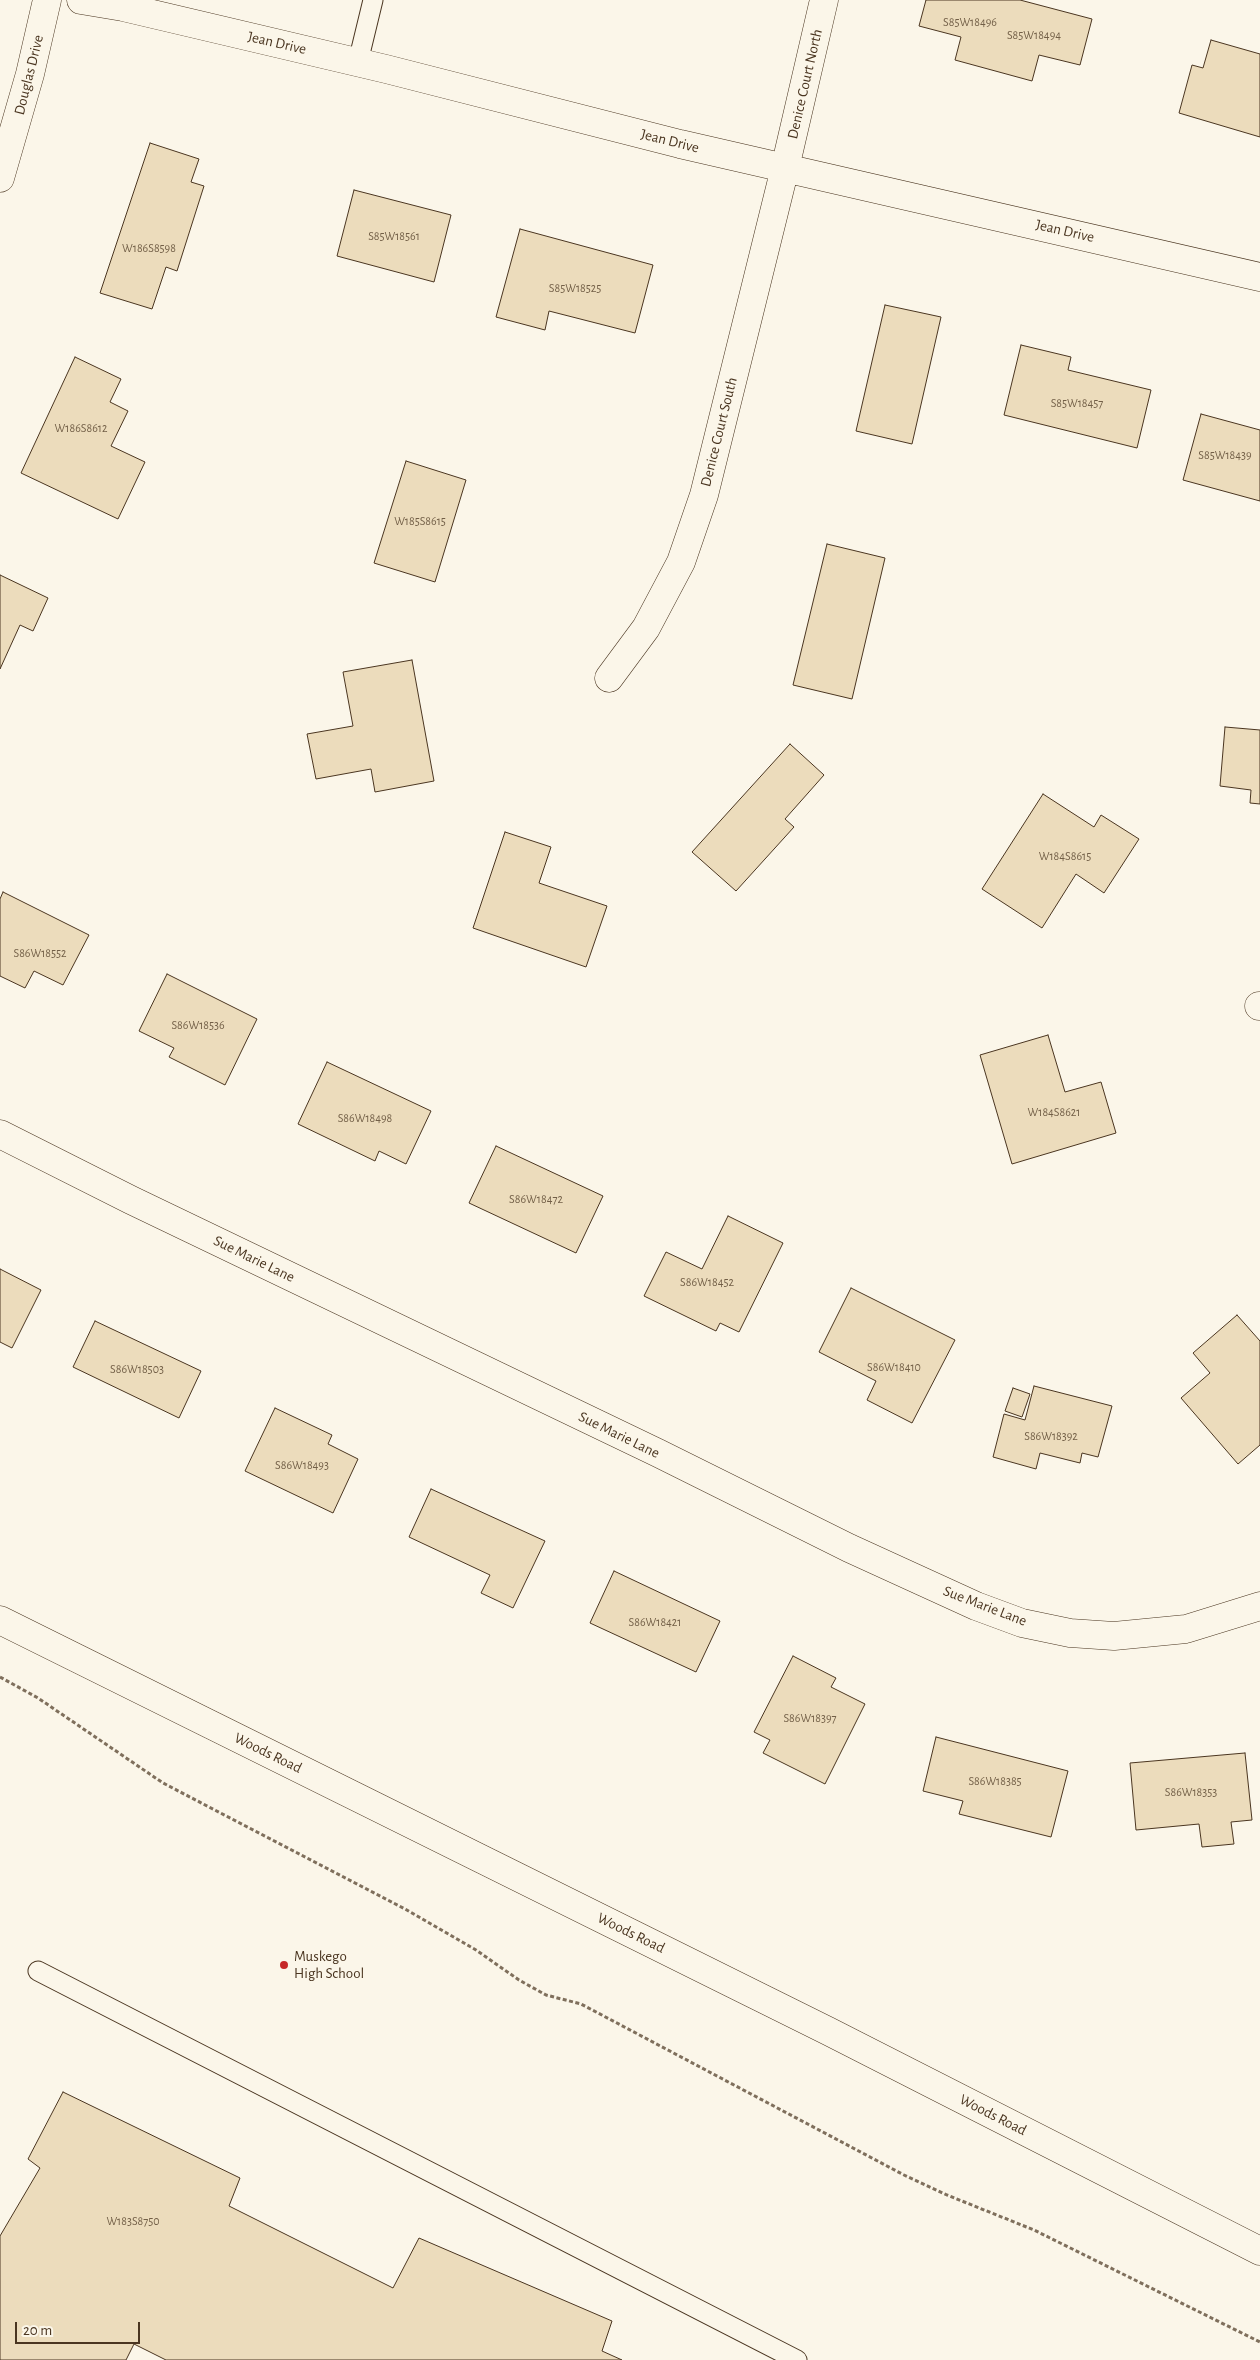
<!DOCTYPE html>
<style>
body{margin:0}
#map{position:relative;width:1260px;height:2360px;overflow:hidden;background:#fbf6e9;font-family:"Alegreya Sans",sans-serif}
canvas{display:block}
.scale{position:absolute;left:15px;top:2322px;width:125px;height:22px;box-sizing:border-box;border:2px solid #4a3520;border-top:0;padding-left:6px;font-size:15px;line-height:18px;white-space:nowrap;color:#4a3520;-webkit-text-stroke:4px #fbf6e9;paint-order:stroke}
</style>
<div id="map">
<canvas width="1260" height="2360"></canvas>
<div class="scale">20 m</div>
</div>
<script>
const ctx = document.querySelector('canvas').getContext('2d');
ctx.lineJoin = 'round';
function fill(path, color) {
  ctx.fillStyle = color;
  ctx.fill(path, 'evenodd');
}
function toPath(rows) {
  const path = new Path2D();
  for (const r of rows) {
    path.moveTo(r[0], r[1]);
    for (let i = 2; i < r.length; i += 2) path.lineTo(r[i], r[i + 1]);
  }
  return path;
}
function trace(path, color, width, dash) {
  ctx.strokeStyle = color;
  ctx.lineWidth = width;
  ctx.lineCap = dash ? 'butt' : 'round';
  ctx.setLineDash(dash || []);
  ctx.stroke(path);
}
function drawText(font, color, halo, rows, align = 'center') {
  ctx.font = font + ' "Alegreya Sans",sans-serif';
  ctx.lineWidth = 4;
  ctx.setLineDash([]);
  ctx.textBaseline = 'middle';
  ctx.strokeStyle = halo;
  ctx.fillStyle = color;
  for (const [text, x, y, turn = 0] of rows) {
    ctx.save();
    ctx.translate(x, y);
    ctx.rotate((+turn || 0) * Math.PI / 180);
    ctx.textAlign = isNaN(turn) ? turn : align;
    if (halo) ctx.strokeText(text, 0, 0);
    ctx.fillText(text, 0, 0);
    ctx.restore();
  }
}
const building = toPath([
 [926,0,1020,0,1092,19,1080,65,1039,55,1032,81,955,60,961,37,919,26,926,0],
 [1211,40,1260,54,1260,137,1179,113,1192,65,1203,68,1211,40],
 [150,143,199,159,191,182,204,186,177,271,166,267,152,309,100,293,150,143],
 [354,190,451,215,434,282,337,256,354,190],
 [520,229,653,265,635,333,549,311,545,330,496,317,520,229],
 [885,305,941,317,912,444,856,431,885,305],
 [1021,345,1071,357,1068,370,1151,390,1137,448,1004,415,1021,345],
 [75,357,121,379,110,402,128,411,111,446,145,462,118,519,21,473,75,357],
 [1201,414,1260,430,1260,501,1183,480,1201,414],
 [406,461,466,480,435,582,374,563,406,461],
 [827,544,885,558,852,699,793,685,827,544],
 [0,575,48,598,33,631,20,625,0,669,0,575],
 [412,660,434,781,375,792,371,769,316,779,307,734,353,726,343,672,412,660],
 [1225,727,1260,730,1260,804,1250,803,1251,790,1220,786,1225,727],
 [790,744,824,775,785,819,794,827,736,891,692,852,790,744],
 [1043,794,1094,827,1101,815,1139,839,1104,893,1076,874,1042,928,982,889,1043,794],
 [505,832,551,847,539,883,607,906,586,967,473,928,505,832],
 [3,892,89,935,63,985,34,971,25,988,0,976,0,899,3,892],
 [167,974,257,1019,225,1085,169,1057,174,1048,139,1031,167,974],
 [1048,1035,1065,1092,1101,1082,1116,1133,1012,1164,980,1055,1048,1035],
 [327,1062,431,1111,406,1164,379,1151,375,1161,298,1124,327,1062],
 [496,1146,603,1196,576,1253,469,1203,496,1146],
 [728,1216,783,1243,739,1332,720,1323,716,1331,644,1296,666,1252,702,1269,728,1216],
 [0,1269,41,1290,12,1348,0,1342,0,1269],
 [851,1288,955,1340,912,1423,867,1400,876,1381,819,1352,851,1288],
 [1237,1315,1260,1341,1260,1445,1238,1464,1181,1398,1210,1373,1193,1353,1237,1315],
 [95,1321,201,1371,179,1418,73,1367,95,1321],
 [1034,1386,1112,1406,1098,1457,1082,1453,1080,1463,1040,1453,1036,1469,993,1457,1004,1414,1025,1420,1034,1386],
 [1013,1388,1030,1394,1022,1417,1005,1411,1013,1388],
 [275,1408,332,1435,328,1444,358,1459,333,1513,245,1471,275,1408],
 [431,1489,545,1541,513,1608,481,1593,490,1575,409,1537,431,1489],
 [614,1571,720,1621,696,1672,590,1623,614,1571],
 [793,1656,836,1678,831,1687,865,1704,825,1784,763,1753,770,1740,754,1732,793,1656],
 [936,1737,1068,1771,1051,1837,959,1814,963,1801,923,1791,936,1737],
 [1245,1753,1252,1820,1231,1822,1234,1844,1202,1847,1199,1824,1136,1830,1130,1763,1245,1753],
 [63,2092,240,2178,229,2206,393,2288,419,2238,612,2321,602,2351,622,2360,166,2360,134,2344,126,2360,0,2360,0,2236,40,2168,28,2159,63,2092]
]);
const path = toPath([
 [0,1677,38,1698,163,1783,405,1909,476,1950,519,1980,546,1995,581,2004,904,2175,947,2195,1034,2230,1260,2342]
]);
const lane = toPath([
 [358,62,373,0],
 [38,1971,797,2360]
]);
const street = toPath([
 [81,0,123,7,386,69,680,144,1260,277],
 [0,178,30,74,47,0],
 [609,678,646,628,681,562,704,495,785,168,824,0],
 [1259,1006,1260,1006],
 [0,1134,131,1200,658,1453,849,1548,976,1606,1022,1623,1070,1633,1114,1636,1186,1629,1260,1606]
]);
const secondary = toPath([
 [0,1620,828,2031,1260,2251]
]);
const markers = [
 [284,1965,5,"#c62828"]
];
const numberNames = [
 ["S85W18496",970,22],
 ["S85W18494",1034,35],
 ["S85W18561",394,236],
 ["W186S8598",149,248],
 ["S85W18525",575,288],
 ["S85W18457",1077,403],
 ["W186S8612",81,428],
 ["S85W18439",1225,455],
 ["W185S8615",420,521],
 ["W184S8615",1065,856],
 ["S86W18552",40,953],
 ["S86W18536",198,1025],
 ["W184S8621",1054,1112],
 ["S86W18498",365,1118],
 ["S86W18472",536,1199],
 ["S86W18452",707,1282],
 ["S86W18410",894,1367],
 ["S86W18503",137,1369],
 ["S86W18392",1051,1436],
 ["S86W18493",302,1465],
 ["S86W18421",655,1622],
 ["S86W18397",810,1718],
 ["S86W18385",995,1781],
 ["S86W18353",1191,1792],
 ["W183S8750",133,2221]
];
const streetNames = [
 ["Jean Drive",277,43,13],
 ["Douglas Drive",29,75,-76],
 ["Denice Court North",805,84,-77],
 ["Jean Drive",670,141,14],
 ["Jean Drive",1065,231,13],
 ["Denice Court South",719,432,-76],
 ["Sue Marie Lane",254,1259,26],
 ["Sue Marie Lane",619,1435,26],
 ["Sue Marie Lane",985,1606,21],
 ["Woods Road",268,1753,26],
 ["Woods Road",631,1933,26],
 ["Woods Road",993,2115,27]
];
const poiNames = [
 ["Muskego",294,1956],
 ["High School",294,1973]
];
fill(building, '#ecdcbc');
trace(building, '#4a3520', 1);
trace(lane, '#4a3520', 21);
trace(street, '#4a3520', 29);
trace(secondary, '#4a3520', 29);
trace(path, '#7f6f5c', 3, [4, 2.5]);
trace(lane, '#fbf6e9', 19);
trace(street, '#fbf6e9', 28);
trace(secondary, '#fbf6e9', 28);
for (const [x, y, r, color] of markers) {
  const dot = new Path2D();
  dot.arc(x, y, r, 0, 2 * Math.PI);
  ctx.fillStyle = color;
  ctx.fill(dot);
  trace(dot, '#fbf6e9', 2);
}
drawText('12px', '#725f47', null, numberNames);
drawText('15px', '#4a3520', '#fbf6e9', streetNames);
drawText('15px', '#4a3520', '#fbf6e9', poiNames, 'left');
</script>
